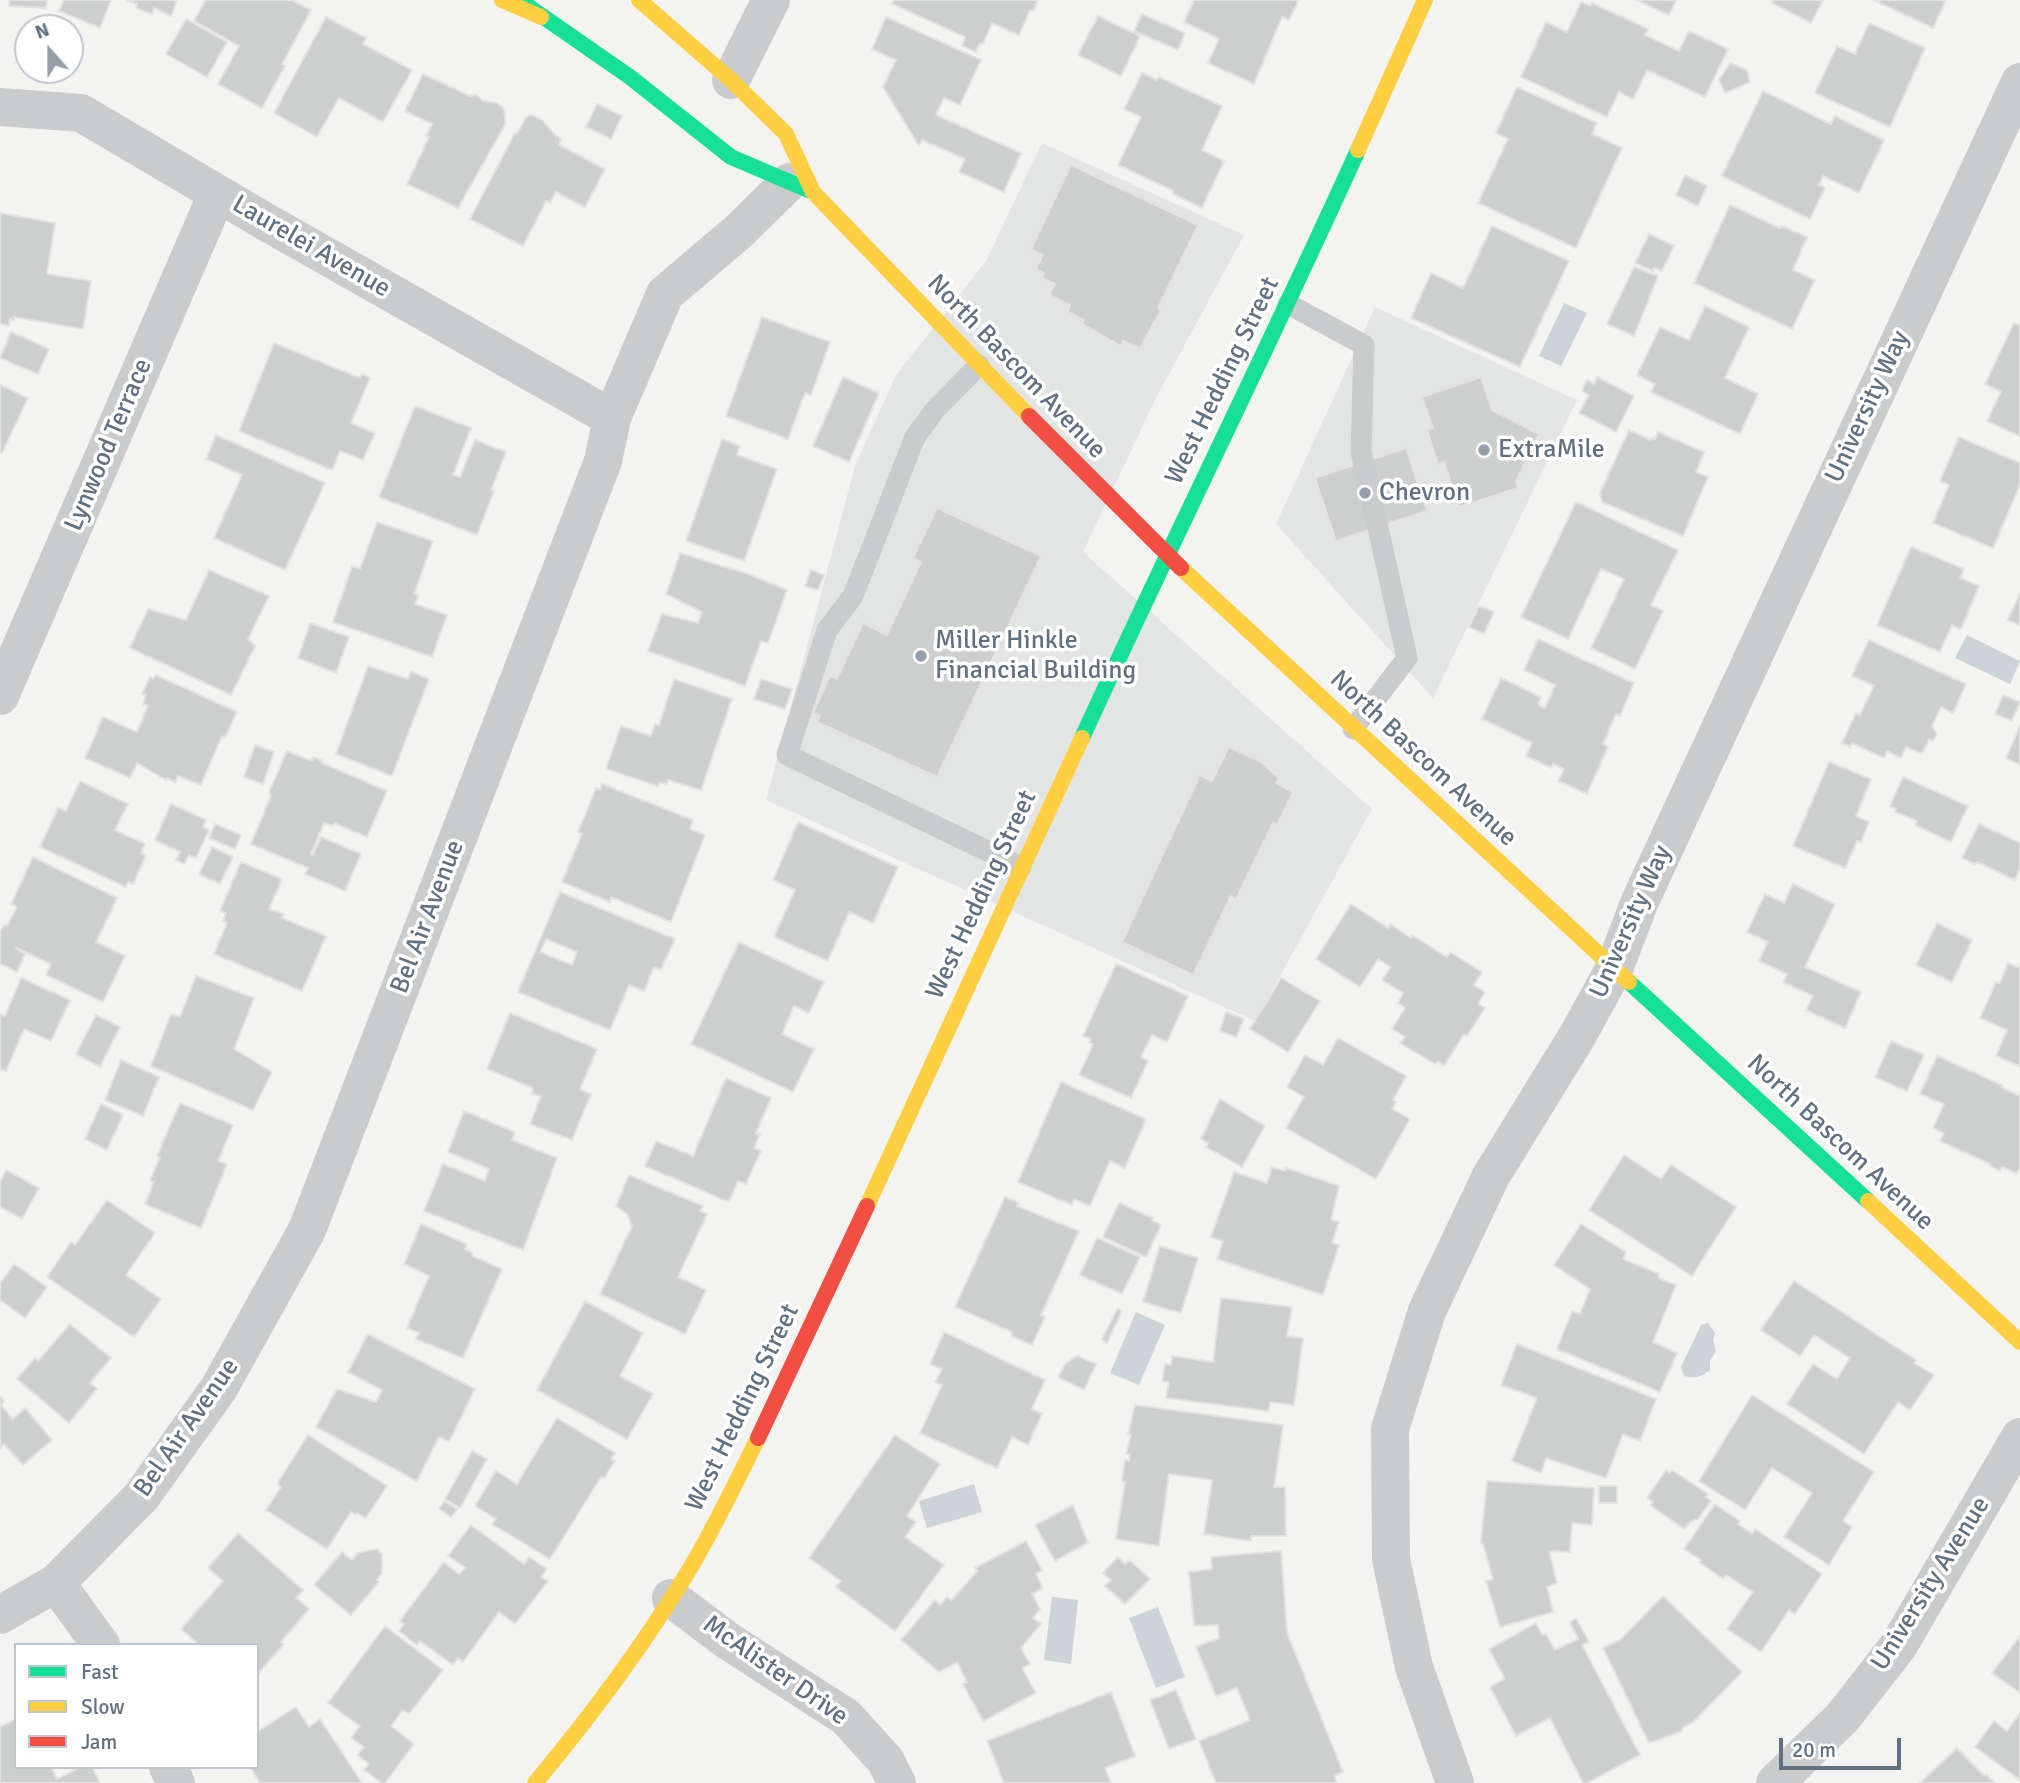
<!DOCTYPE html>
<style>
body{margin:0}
#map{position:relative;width:2020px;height:1783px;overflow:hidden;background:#f3f3f1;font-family:Signika,sans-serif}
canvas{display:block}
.legend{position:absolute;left:14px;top:1643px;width:245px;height:126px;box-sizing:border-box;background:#fff;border:2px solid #c0c6cd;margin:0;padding:9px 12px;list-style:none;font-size:21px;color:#627182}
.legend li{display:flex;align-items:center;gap:14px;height:35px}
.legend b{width:35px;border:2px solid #c0c6cd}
.north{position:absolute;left:14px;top:14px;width:70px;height:70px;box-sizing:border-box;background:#fff;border:2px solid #c0c6cd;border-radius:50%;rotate:339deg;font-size:19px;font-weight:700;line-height:28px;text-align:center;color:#627182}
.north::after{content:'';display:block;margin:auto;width:24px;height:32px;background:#959ea9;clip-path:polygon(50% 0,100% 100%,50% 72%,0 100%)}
.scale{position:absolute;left:1779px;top:1738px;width:122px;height:32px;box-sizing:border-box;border:4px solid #627182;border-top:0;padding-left:9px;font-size:21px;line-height:24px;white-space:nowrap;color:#627182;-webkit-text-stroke:5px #fff;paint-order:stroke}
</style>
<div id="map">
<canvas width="2020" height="1783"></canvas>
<ul class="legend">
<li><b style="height:9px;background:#16e098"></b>Fast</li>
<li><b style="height:9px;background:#ffcf43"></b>Slow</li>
<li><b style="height:9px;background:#f24e42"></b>Jam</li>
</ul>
<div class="north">N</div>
<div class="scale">20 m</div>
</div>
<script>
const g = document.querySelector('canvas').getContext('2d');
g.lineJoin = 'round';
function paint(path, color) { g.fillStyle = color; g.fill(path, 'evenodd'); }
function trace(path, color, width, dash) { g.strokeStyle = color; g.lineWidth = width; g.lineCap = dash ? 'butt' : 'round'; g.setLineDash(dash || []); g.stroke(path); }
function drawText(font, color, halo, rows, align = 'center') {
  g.font = font + ' Signika,sans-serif'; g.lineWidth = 7; g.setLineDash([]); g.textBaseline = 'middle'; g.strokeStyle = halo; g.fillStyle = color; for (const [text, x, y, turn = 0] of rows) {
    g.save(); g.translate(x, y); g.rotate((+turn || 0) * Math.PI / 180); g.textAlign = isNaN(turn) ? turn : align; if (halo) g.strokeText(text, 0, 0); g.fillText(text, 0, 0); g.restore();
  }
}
const built = new Path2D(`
 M1042,143L1244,235L1156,398L1083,552L1372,809L1255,1021L766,800L855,466L896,375L986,261Z
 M1375,307L1577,400L1433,698L1276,524Z`);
const water = new Path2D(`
 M1564,303L1587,313L1561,366L1539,356Z
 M1967,635L2020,661L2010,684L1955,658Z
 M1136,1312L1165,1325L1139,1385L1110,1373Z
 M1708,1323L1715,1333L1713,1340L1716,1351L1710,1361V1370C1701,1377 1695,1379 1684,1376L1681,1367L1701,1325Z
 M974,1484L982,1512L927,1528L919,1501Z
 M1052,1597L1078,1600L1071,1664L1044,1660Z
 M1158,1607L1185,1677L1156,1688L1129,1618Z`);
const building = new Path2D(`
 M10,0H47L46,8L9,6Z
 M64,0H111L100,28L59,11Z
 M127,0H177L171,16L154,8L152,14L136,8L137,4Z
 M206,0H292L311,10L282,64L285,66L262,108L218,84L239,46L194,21Z
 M894,0H1038L1033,11L1030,10L1019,35L992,23L983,44L980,43L976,52L962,46L965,37L892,4Z
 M1194,0H1299L1289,20L1282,17L1254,84L1208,63L1219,39L1184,22Z
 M1636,0H1676L1669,15Z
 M1774,0H1823L1811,23L1772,3Z
 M1874,0H1946L1933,28Z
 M1581,2L1590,6L1592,3L1648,29L1645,35L1679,51L1689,31L1728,49L1705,97L1647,70L1633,99L1619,92L1607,117L1521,77L1546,22L1567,32Z
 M1142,14L1185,33L1178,50L1134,31Z
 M1098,16L1140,36L1121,76L1078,55Z
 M326,17L366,38L363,44L412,70L383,122L339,98L317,137L274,113Z
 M886,17L981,60L960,105L944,98L936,115L1021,153L1004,192L959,172L965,159L922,140L919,146L883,87L896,60L872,49Z
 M186,19L227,42L207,77L166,54Z
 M1869,23L1925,48L1890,127L1815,93L1837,46L1855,54Z
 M1730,63L1747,70L1750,82L1725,93L1719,80Z
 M1142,73L1157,80L1159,77L1222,106L1202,150L1224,161L1202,208L1173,194L1174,191L1118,165L1141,117L1124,109Z
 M423,74L470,96L476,95L483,101L497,103L503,108L505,115V124L502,130L458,208L407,184L429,137L426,136L432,124L405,111Z
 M1517,87L1597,123L1592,134L1622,148L1576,248L1478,203L1508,139L1496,133Z
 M1763,91L1831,124L1835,116L1884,140L1859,193L1823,176L1819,185L1825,188L1810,219L1722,176Z
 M597,104L622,116L611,139L586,127Z
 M531,115L542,120L556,136L561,139L559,145L605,169L585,207L556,192L550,203L546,201L523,246L470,219L515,133L517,134L526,117Z
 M1071,165L1198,225L1158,308L1161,310L1140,348L1123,341L1121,346L1082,324L1084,320L1068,312L1070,305L1049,295L1055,284L1042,278L1044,273L1036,269L1043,255L1031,249Z
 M1685,175L1707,186L1698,206L1676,195Z
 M1730,205L1780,228L1781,226L1807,237L1793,270L1815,280L1792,329L1694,283Z
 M0,213L55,223L47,274L91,281L83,329L14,317V320L10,319L9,326L0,324Z
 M1492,226L1569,261L1520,367L1411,318L1431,273L1463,288Z
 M1649,234L1674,246L1662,271L1654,268L1653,271L1635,263Z
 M1634,267L1658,276L1634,336L1607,324Z
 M1705,306L1749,327L1725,378L1758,394L1740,434L1651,392L1655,384L1637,375L1660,327L1689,340Z
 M762,317L830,342L811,395L805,393L788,439L726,416Z
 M2014,323L2020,326V436L1987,421L2001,392L1985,384Z
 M11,332L49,349L38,374L0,358Z
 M274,343L360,378L362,374L370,378L351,423L375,433L363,460L340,451L332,470L239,431Z
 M843,377L879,393L849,462L813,446Z
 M1481,377L1492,410L1539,434L1516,481L1518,488L1459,507L1444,462L1438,464L1427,430L1433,428L1422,397Z
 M1597,377L1634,396L1616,432L1579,413L1589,395L1582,391L1587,380L1594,384Z
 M0,385L28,398L2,453L0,452Z
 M415,406L471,428L453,475L460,477L475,440L506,452L491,490L494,491L477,535L379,497Z
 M1629,430L1651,440L1652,438L1655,439L1658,432L1704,452L1696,472L1708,477L1683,536L1602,502L1600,493Z
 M216,435L325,483L285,570L214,538L242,475L206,459Z
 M1959,437L2020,463V485L1993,548L1933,523L1949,485L1940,481Z
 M722,439L740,446L737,455L777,469L744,561L686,541Z
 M1406,448L1427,511L1336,541L1315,478Z
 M1576,502L1678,550L1651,605L1663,611L1635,669L1591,648L1624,579L1601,569L1568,639L1521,617Z
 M937,508L1041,556L937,777L817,722L820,716L813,713L830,676L837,679L863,623L887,635L921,562L913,558Z
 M377,522L433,541L414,594L419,595L415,604L447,615L432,657L333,622L352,566L360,569Z
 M1911,547L1964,569L1960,578L1979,586L1961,629L1952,625L1940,652L1877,625Z
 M680,553L748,574L787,590L768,643L761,641L745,686L648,651L662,614L698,623L702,612L666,594Z
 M209,570L269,596L248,639L255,646L231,695L130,648L148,609L186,620Z
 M811,570L824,575L818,590L805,586Z
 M2020,593V625L2008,620Z
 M1479,606L1494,612L1484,634L1469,627Z
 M310,623L349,637L336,673L298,658Z
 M1538,639L1634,683L1620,716L1616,714L1603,744L1608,747L1587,794L1558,781L1564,769L1553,764L1552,768L1526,756L1532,743L1482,719L1501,678L1541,697L1538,705L1545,708L1555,685L1524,670Z
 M1869,640L1966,684L1953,713L1941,707L1932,726L1937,734L1933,741L1929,739L1922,754L1906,747L1901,758L1887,751L1884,758L1852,743L1850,747L1842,743L1856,713L1860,715L1874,686L1852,676Z
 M368,666L408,679L411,672L429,679L392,776L336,754Z
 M156,675L237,712L225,738L222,736L201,785L178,776L175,782L167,778L166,780L137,763L130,778L85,758L103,717L137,732L148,706L143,704L146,695L142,694L150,677L153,679Z
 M674,679L732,699L701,790L668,780L667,784L660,782L658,786L606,769L621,726L651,736L655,724L659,725Z
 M761,679L792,689L785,709L754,699Z
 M2003,695L2020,702L2012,721L1995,714Z
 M2020,726V765L2006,758Z
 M255,745L274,752L263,784L244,777Z
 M1229,747L1261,762L1279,778L1276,783L1293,792L1277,825L1273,823L1236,899L1231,896L1193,975L1122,942L1200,775L1212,781Z
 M287,751L312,761L313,757L323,761L322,763L387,791L367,837L334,823L333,826L324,823L311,854L313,855L321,837L361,854L345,891L305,874L308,868L251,844L271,796L269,792Z
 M1829,762L1871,779L1856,816L1869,822L1861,842L1857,841L1845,868L1793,846Z
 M1903,777L1968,806L1951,842L1915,825L1917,821L1895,812L1896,809L1890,806Z
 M80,781L128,804L115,830L145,844L141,853L146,855L133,884L128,882L126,887L40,847L58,808L66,811Z
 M602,784L693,820L690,829L705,835L671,922L611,897L610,902L562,882L582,834L578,832L596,788L600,790Z
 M171,804L206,820L203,827L209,830L196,858L189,855L184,864L176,860L180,852L155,840Z
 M798,822L898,867L873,923L849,912L828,961L774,937L795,890L773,880Z
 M215,824L241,835L235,849L209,838Z
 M1979,824L2020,843V868L2015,880L1977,862L1975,864L1962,858Z
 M212,847L233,857L220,884L199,874Z
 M33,857L117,898L96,942L125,956L103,1002L46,975L51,964L16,948L25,954L17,972L0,964V932L4,925L7,926L17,907L11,904Z
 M241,862L282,879L269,909L284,914L282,918L326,936L302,991L214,954L227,923L223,921L226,913L220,911Z
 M1793,884L1835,904L1805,967L1861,992L1845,1028L1806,1010L1813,996L1783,982L1787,974L1759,961L1768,942L1747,932L1765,894L1784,903Z
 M560,892L675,939L661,970L654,967L644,991L629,985L610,1030L518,992ZM546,939L577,952L572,965L540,952Z
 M1351,904L1388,928L1390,924L1411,938L1412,935L1447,957L1450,952L1482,972L1474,985L1485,992L1478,1004L1485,1008L1467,1036L1464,1034L1444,1066L1438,1061L1435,1064L1400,1043L1405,1037L1392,1029L1405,1008L1398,1003L1403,993L1382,980L1391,967L1378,959L1360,987L1316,959Z
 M1937,923L1972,940L1952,982L1916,965Z
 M739,942L824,982L809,1013L794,1006L782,1034L814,1049L793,1092L691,1044Z
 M2008,963L2020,968V1066L1996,1056L2007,1030L1980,1018L1996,982L2000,983Z
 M1116,964L1188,996L1167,1042L1152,1035L1141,1057L1148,1061L1131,1098L1079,1075L1093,1044L1089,1042L1091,1039L1083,1036Z
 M196,976L254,998L234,1049L272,1072L253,1110L151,1066L171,1014L180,1017Z
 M21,978L70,1000L51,1041L24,1029L6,1071L0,1069V1014L5,1016Z
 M1281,978L1320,1001L1288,1052L1250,1029Z
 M1226,1012L1244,1019L1236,1037L1220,1031Z
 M510,1013L597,1049L580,1089L591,1094L572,1140L530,1124L541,1096L532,1093L533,1088L487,1069Z
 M96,1015L120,1027L100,1067L76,1054Z
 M1338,1038L1406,1076L1393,1100L1396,1102L1392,1109L1410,1119L1376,1179L1286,1128L1304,1097L1287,1087L1305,1055L1323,1065Z
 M1891,1041L1924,1055L1907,1091L1875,1077Z
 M1937,1056L2002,1085L2001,1087L2020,1096V1167L2017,1173L2002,1167L2000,1171L1989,1165L1990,1164L1940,1141L1944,1133L1933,1128L1944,1104L1920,1094Z
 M121,1060L159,1077L143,1116L105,1100Z
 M726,1078L771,1098L756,1133L760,1134L754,1148L761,1151L746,1184L738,1181L729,1202L645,1166L656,1141L693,1156Z
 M1061,1082L1146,1119L1125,1168L1110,1161L1090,1206L1074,1199L1072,1205L1018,1182Z
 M1220,1099L1265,1126L1242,1167L1206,1147L1208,1143L1201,1139Z
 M180,1103L233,1125L218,1161L227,1164L201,1228L145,1204L154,1182L150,1181L160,1157L157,1156Z
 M101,1104L123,1115L107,1150L85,1139Z
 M464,1111L515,1132L512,1140L557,1158L523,1250L424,1211L443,1164L485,1181L489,1169L448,1152Z
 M1624,1155L1661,1179L1671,1165L1736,1207L1692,1276L1589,1210Z
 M1272,1167L1285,1171L1286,1168L1339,1186L1331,1220L1339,1222L1332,1243L1339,1245L1323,1295L1217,1259L1223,1241L1211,1237L1234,1172L1267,1183Z
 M6,1170L39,1188L22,1219L0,1207V1182Z
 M629,1175L703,1206L700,1211L707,1214L678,1277L706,1290L685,1334L600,1294L632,1226L627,1214L616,1206Z
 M1005,1197L1019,1203L1017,1206L1079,1231L1041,1315L1045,1317L1032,1345L1011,1336L1012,1332L955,1307Z
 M107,1200L155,1233L126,1275L161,1299L134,1337L47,1277L71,1242L75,1245Z
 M1119,1203L1153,1218L1152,1220L1161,1225L1146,1257L1103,1237Z
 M421,1224L467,1244L465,1249L473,1253L472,1256L502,1269L463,1358L416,1339L419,1333L407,1328L429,1276L404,1264Z
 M1581,1224L1626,1252L1623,1259L1659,1274L1658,1278L1676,1285L1653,1342L1677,1353L1660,1392L1557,1349L1572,1311L1580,1314L1590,1289L1554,1265Z
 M1097,1238L1140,1257L1122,1294L1080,1275Z
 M1160,1246L1198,1258L1181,1313L1143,1302Z
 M14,1264L47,1287L25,1318L0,1300V1284Z
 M1794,1281L1916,1360L1914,1363L1934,1375L1910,1410L1898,1402L1864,1454L1787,1404L1813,1364L1837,1379L1850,1358L1814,1335L1800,1356L1761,1330Z
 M1221,1298L1292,1307L1287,1336L1303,1338L1294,1405L1270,1402L1269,1411L1166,1398L1169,1382L1162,1381L1165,1364L1171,1365L1172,1356L1213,1362Z
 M585,1301L643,1333L620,1376L653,1394L627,1439L537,1390Z
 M1118,1308L1122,1311L1107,1343L1102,1339Z
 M70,1324L111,1358L90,1383L97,1389L69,1423L17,1379L35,1358L38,1361Z
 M944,1332L1045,1380L1032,1409L1042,1414L1028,1445L1012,1437L997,1468L920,1433L942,1385L935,1382L942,1369L930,1364Z
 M368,1334L475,1389L449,1442L439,1437L417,1481L316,1427L337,1389L376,1402L382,1390L348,1372Z
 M1517,1344L1656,1399L1640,1441L1623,1434L1606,1478L1546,1458L1541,1473L1512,1461L1537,1398L1501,1385Z
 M1077,1356L1096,1364L1084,1390L1058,1377L1065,1364Z
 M1752,1395L1874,1472L1843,1521L1852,1527L1829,1565L1784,1537L1812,1493L1772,1468L1745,1510L1699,1481Z
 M0,1396L4,1401L1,1405L13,1419L25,1408L52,1440L23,1465L4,1444L0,1448Z
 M1135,1405L1283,1425L1274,1487H1285L1286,1536H1251V1541L1204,1534L1212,1480L1169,1474L1159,1546L1116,1539L1125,1482L1122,1481L1125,1460L1129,1461L1130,1454H1126L1131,1435L1128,1434Z
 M557,1418L615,1453L611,1459L615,1461L604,1478L601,1477L550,1559L492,1524L496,1519L475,1506L496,1471L517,1484Z
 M308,1435L387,1486L366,1518L357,1513L356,1515L351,1512L327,1549L266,1510L281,1487L277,1484Z
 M895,1435L940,1464L907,1516L916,1522L905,1537L944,1565L895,1631L836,1587L841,1581L809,1558Z
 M472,1451L487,1459L460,1508L445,1499Z
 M1666,1470L1670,1473L1672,1470L1708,1494L1706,1497L1711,1501L1698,1519L1690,1522L1684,1529L1650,1505L1653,1502L1647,1498Z
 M1487,1481L1594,1488L1592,1525L1572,1523L1570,1552L1549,1551L1557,1583L1547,1587L1553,1612L1500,1627L1486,1581L1493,1579L1483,1544L1481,1543Z
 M1599,1486H1617V1503H1599Z
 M444,1501L457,1509L451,1517L439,1509Z
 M1715,1504L1740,1521L1738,1524L1752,1534L1755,1529L1822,1574L1795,1614L1789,1610L1761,1652L1727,1629L1753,1592L1726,1575L1723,1579L1699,1562L1701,1560L1684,1549Z
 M1073,1505L1088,1543L1055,1561L1035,1525Z
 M471,1525L524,1564L529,1557L547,1569L541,1577L548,1581L515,1624L499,1612L463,1662L458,1658L453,1665L420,1641L417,1645L399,1631L404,1624L400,1621L444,1562L459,1574L466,1568L448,1556Z
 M238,1533L303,1590L296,1598L309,1609L281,1642L284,1644L257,1675V1645H199L181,1629L223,1581L208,1568Z
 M1026,1541L1042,1570L1036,1574L1043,1588L1032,1594L1040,1609L1033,1618L1041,1624L1021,1648L1030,1664L1022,1668L1036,1693L983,1721L963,1684L967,1682L957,1662L939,1672L901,1640L935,1600L940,1605L947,1597L952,1600L978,1570L975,1568Z
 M377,1549L382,1554V1573L377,1580L379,1582L351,1615L314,1585L342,1552L352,1560L358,1553Z
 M1281,1551L1287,1633L1343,1772L1334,1775L1337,1783H1216L1199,1741L1250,1720L1237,1688L1216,1696L1196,1647L1219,1638L1218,1625L1194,1626L1189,1572L1212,1569L1211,1557Z
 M1118,1557L1125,1564L1130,1560L1150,1579L1125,1604L1105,1586L1111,1580L1103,1573Z
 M1663,1596L1742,1672L1693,1722L1682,1728V1731L1649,1743L1603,1648L1620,1640Z
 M1576,1618L1589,1642L1582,1645L1640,1755L1587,1783H1583L1550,1718L1516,1736L1490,1687L1505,1679L1489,1649L1536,1623L1542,1635L1546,1634L1555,1650L1578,1639L1570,1622Z
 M385,1626L443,1670L409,1714L403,1710L391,1726L414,1744L385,1783H382L364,1770L369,1764L357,1755L364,1747L351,1738L360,1726L328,1703Z
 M2020,1636V1693L1992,1673Z
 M1176,1690L1196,1739L1169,1749L1150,1700Z
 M1111,1692L1135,1756L1105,1768L1111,1783H1004L987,1741Z
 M296,1707L309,1727L320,1719L362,1783H260L250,1767H257V1732Z
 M2020,1713V1780L1975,1747L1994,1721L2007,1731Z
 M16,1719V1767H51L57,1779L81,1767H92L100,1783H0V1727Z
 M1957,1748L1984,1776L1986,1774L1995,1783H1920Z`);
const lane = new Path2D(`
 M1288,304L1364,345L1361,452L1407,658L1353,729
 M979,365L934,411L915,437L853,596L827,630L787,755L1021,867`);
const street = new Path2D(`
 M731,80L771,0
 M0,107L81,113L266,222L612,418
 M0,696L217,194
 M56,1583L101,1645
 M671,1598L728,1641L846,1717L885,1760L897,1783
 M0,1615L56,1583L141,1497L219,1388L307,1230L603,461L612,418L665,294L738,232L789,182
 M168,1767L176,1783
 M1455,1783L1414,1667L1391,1559L1390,1429L1427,1311L1491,1176L1579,1033L1614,969L1640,901L2020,82
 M1775,1783L1842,1718L1899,1645L2020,1437`);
const fast = new Path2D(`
 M519,0L630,77L731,157L813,192
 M1082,738C1172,541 1269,347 1358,150
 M1629,982L1868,1201`);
const slow = new Path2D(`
 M502,0L541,17
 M639,0L731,80L786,134L813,192L1029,416
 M1358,150L1425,0
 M1181,568L1629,982
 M1868,1201L2020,1342
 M867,1206L1082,738
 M535,1783C590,1717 641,1649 686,1575C713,1531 735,1484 758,1438`);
const jam = new Path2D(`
 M1029,416L1181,568
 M758,1438L867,1206`);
const markers = [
 [1484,450,7,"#959ea9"],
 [1365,493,7,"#959ea9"],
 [921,656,7,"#959ea9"]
];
const streetNames = [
 ["Laurelei Avenue",311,247,30],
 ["North Bascom Avenue",1016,367,46],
 ["West Hedding Street",1223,381,-64],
 ["University Way",1868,407,-65],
 ["Lynwood Terrace",109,445,-67],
 ["North Bascom Avenue",1423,759,43],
 ["West Hedding Street",982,895,-65],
 ["Bel Air Avenue",428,917,-69],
 ["University Way",1631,922,-66],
 ["North Bascom Avenue",1840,1143,43],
 ["West Hedding Street",743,1408,-64],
 ["Bel Air Avenue",187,1428,-55],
 ["University Avenue",1931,1584,-58],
 ["McAlister Drive",775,1671,35]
];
const poiNames = [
 ["ExtraMile",1498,450],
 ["Chevron",1379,493],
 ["Miller Hinkle",935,641],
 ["Financial Building",935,671]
];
paint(built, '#e3e5e4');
paint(water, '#ccd4d7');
paint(building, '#cdcece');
trace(building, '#e2e2e1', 2);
trace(lane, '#cacbcc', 21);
trace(street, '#cacbcc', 38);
trace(fast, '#16e098', 16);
trace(slow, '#ffcf43', 16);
trace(jam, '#f24e42', 16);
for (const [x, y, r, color] of markers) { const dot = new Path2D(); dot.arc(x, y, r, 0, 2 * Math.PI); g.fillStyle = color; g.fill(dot); trace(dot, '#fff', 2.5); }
drawText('26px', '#627182', '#fff', streetNames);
drawText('26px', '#627182', '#fff', poiNames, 'left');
</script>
